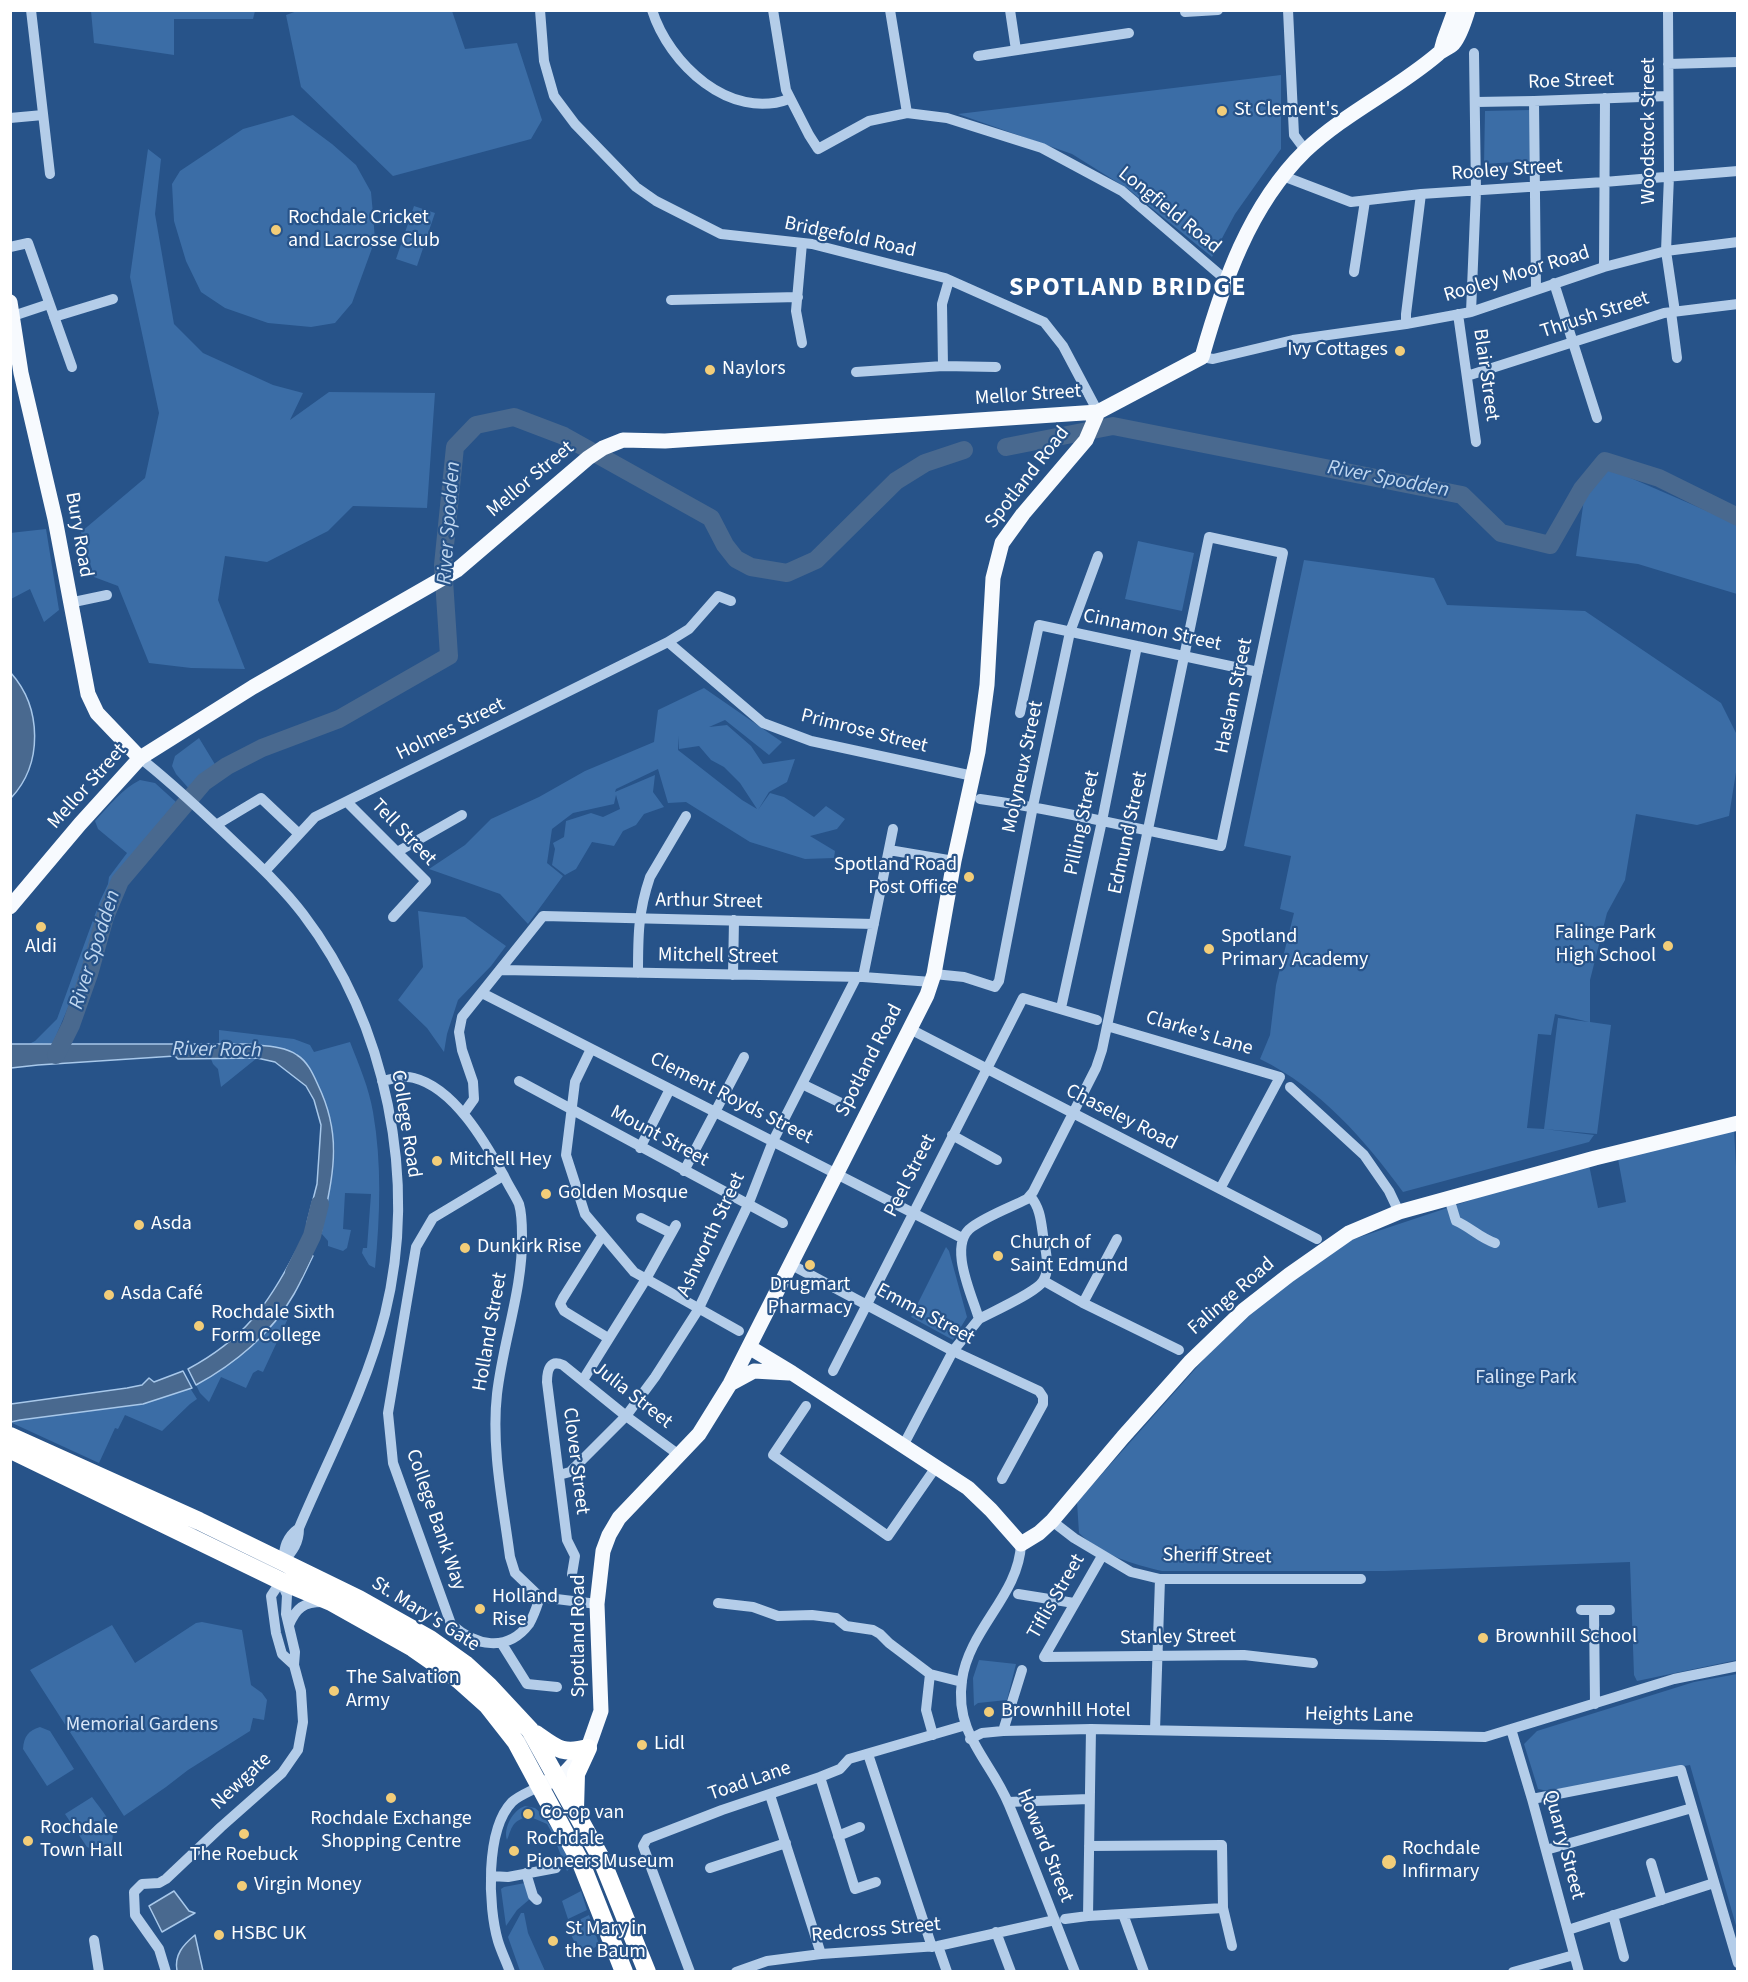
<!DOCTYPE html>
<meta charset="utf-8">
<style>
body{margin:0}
#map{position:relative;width:1748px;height:1982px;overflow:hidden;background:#275389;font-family:"Source Sans 3",sans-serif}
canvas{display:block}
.frame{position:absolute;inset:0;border:12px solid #fff;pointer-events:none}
</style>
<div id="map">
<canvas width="1748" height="1982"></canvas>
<div class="frame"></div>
</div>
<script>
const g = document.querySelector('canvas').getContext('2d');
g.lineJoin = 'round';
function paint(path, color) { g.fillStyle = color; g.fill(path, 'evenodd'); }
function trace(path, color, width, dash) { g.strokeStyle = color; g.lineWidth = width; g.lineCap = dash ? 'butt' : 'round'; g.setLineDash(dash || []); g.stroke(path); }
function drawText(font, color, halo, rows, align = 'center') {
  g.font = font + ' "Source Sans 3",sans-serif'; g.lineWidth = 4.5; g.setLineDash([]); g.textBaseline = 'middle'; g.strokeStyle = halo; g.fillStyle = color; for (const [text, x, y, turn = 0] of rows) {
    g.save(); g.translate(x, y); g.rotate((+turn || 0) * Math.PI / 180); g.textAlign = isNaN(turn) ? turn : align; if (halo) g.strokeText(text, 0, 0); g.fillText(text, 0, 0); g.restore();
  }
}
const green = new Path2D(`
 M300,10L452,11L465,49L517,43L542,120L531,139L393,176L301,87L286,15Z
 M91,11V10L255,11L253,19H174V55L94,43Z
 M1281,75V149L1235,214L1212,257L1128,189L1072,154L958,114Z
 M1530,110V161L1484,164L1485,111Z
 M293,115L332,144L356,165L371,192L373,214L375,240L352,303L335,323L311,327L268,323L225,308L201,292L186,261L174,221L172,184L180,171L243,129Z
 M148,149L161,159L155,214L174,324L203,353L273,385L303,393L290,420L329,392L435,393L427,508L353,506L328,531L267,562L225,556L218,600L245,669L191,668L149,663L118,586L94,577L81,532L145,478L159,413L130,277Z
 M414,206L435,213L417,266L396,259Z
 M1603,466L1737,524V594L1638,564L1576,556L1584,499Z
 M46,529L59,610L44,622L30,589L11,599L10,533Z
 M1138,541L1194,553L1182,611L1125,599Z
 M1304,560L1434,578L1447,605L1585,611L1721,703L1737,735V766L1729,816L1697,825L1636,814L1625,880L1607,913L1590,980V1022L1611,1025L1597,1134L1544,1129L1594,1135L1589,1142L1403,1192C1364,1139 1321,1089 1260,1059L1270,1035L1276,985L1294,913L1280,909L1291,856L1244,846ZM1555,1014L1589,1022L1558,1018L1544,1129L1527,1128L1538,1034L1551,1035Z
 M704,688L782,742L769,755L725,720L709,727L727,725L751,746L763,764L795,759L787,782L769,792L758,810L770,793L784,797L814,817L826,806L845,819L837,829L810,836L835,851L834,858L805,859L750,842L686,802L668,803L658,769L616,789L615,792L655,775L653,792L664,807L644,814L636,825L623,831L614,846L592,842L576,869L565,875L552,865L555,849L553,843L564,837L566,821L591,813L603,817L620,809L616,795L614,804L573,813L552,829L547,863L563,876L528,924L500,894L429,869L465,845L491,819L539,797L585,771L654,742L658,710ZM679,736V749L699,746L711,760L724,767L740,783L757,809L742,800L678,750Z
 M199,738L216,766L191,791L176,774L172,766L175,756Z
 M140,780L155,783L176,802L116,875L102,903L72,998L53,1043L29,1044L35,1041L57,1019L100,901L108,884L109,877L127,853L98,829L95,821C109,806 122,789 140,780Z
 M418,911L465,917L506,946L491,966L458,1000L447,1034L444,1052L427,1028L398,1000L423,967Z
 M219,1030L294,1039L310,1045L314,1052L350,1042C359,1065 369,1088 373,1112C382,1164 380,1216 375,1268L369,1265L362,1253L363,1248H367L371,1194L345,1193L343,1229L351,1230L347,1248L343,1251L328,1246V1241L321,1233L333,1173L335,1149L331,1119L280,1048L248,1044H219Z
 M257,1058L221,1087L218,1069L213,1064L211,1059Z
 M1734,1129L1738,1204L1737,1660L1637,1681L1634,1675L1630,1562L1385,1571H1162C1132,1564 1102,1555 1079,1533L1077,1502L1205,1358L1246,1317L1277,1292L1351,1240L1534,1179L1589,1165L1598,1208L1626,1202L1618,1159Z
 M946,1247L949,1251L967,1317L953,1340L911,1317Z
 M283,1309L290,1314L263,1372L258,1370L253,1373L246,1388L221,1377L209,1402L200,1393L196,1385C227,1368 262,1338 283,1309Z
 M190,1388L197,1399L190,1404L162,1431L125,1415L118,1429L115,1428L99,1463L12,1423L20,1420L143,1404Z
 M202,1622L242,1630L251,1685L262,1693L267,1700L264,1720L253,1718L250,1731L188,1770L166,1787L124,1816L30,1670L112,1625L135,1663L196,1623Z
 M979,1660L1016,1664L1007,1700L978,1703L974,1706L973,1678Z
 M1737,1674V1929L1690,1765L1548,1791L1538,1789L1524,1744L1537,1731L1694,1682Z
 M40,1727L50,1731L74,1769L47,1786L23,1749C24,1736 28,1731 40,1727Z
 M92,1797C103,1813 122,1830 108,1849L97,1851L87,1847L65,1814Z
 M525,1806L535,1808L541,1813L572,1856L573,1865L567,1871L553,1835L547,1824L533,1818L529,1809L524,1811V1818C511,1822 511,1831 507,1840C503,1828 513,1810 525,1806Z
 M525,1883L531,1898L517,1910L506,1926L501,1889L504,1887Z
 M581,1891L587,1910L568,1919L562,1901Z
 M521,1913H524L528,1933L545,1971H520L508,1937Z
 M589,1915L599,1944L582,1958L567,1926Z`);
const water = new Path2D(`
 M11,673C42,708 43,764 11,798Z
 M10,1044H248C264,1046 284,1046 297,1055C308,1062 313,1074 318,1085C344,1139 332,1177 321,1233L307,1223L317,1184L321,1125L314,1100L306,1086L275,1062L257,1058L178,1059L175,1056L38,1065L11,1068Z
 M296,1251L313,1256C307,1268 301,1282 294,1294C272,1333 235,1364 196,1385L188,1369C244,1339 268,1305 296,1251Z
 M183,1371L192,1388L143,1404L20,1420L11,1422V1404L127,1388L142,1385L149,1378L154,1382Z
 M174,1891L189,1911L195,1913L162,1932L149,1906Z
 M195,1935L203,1971H177C174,1955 183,1945 195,1935Z`);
const river = new Path2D(`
 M1006,447L1113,426L1462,495L1501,533L1550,545L1582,489L1605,461L1659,478L1738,517
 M56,1055L71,1025L89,974L105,917L120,881L204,782L227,766L262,748L339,719L449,656L443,565L455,447L476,425L514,417L564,436L711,518L725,545L736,559L751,567L787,573L816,560L896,481L925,463L964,450
 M294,1273L312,1236L320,1204`);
const minor = new Path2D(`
 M31,10L50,174
 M540,10L544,61L554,96L575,124L636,187L656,201L721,234L812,244L945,278L1044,322L1063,346L1098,412
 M652,10C669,64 730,121 789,99
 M773,10L786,90L809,135L818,149L869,121L907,113L947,118L1042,148L1122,191L1226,280
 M890,10L907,113
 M1010,10L1016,50
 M1288,10L1294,135L1306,151
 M1668,10L1669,176L1666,251L1675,312
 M1185,12L1218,10
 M978,56L1129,33
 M1668,64L1738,62
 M1534,101L1536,289
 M1476,102L1534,101L1668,96
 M10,118L43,115
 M1283,176L1351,202L1421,194L1604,182L1738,171
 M10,247L28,243L72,367
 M1604,267L1605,98
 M1354,272L1365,201
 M1554,283L1597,418
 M671,300L798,297
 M1471,312L1476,191L1474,53
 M1671,312L1677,358
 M1458,314L1476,442
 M10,317L49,304
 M54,317L113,299
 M1406,324V314L1421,194
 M802,343L796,311L802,243
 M1202,357L1213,359L1293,340L1406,324L1471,312L1604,267L1666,251L1738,242
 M943,366L942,304L949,280
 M856,372L943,366L996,367
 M1467,376L1664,313L1738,304
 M69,603L107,595
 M668,642L763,723L811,741L973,776
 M1020,713L1039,625L1258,672
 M140,758C171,782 199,809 228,836C254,861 281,885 303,914C387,1024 418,1180 385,1314C366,1389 329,1457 299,1528C299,1543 293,1551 283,1562
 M980,799C1061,810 1141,830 1221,846L1283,553L1209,537L1102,1050L1096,1068L1033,1192L1027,1199C1009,1208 989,1215 972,1227C947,1244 972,1295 979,1319C992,1312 1037,1292 1043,1281C1051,1269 1045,1248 1043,1235C1041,1221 1040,1207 1030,1196
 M347,802L426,881L393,917
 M216,825L261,798L299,834
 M889,850L954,861
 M397,852L462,815
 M265,871L315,817L668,642L689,629L718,596L731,601
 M502,970L863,977L932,982
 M638,973C638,937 638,912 650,877L686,816
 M934,974L964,977L995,987L999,981L1033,806L1070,632L1098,556
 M733,975L734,920
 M863,977L893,829
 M482,993L962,1238
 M1061,1008L1102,821L1137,646
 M1107,1026L1280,1077L1220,1189
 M910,1029L1317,1239
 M591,1049L575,1082L566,1155L585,1214L634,1272L739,1331
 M382,1081C393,1079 403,1075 414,1078C454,1088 485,1142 504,1176C508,1185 515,1195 519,1204C522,1214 522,1226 522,1236C523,1289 503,1341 497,1394C491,1447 503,1504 510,1557L515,1573L540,1597L597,1604
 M519,1081L783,1223
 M802,1084L841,1103
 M1290,1087L1364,1155L1389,1191L1399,1212
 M464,1113L474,1099L473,1082L462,1050L459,1032L462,1017L543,916L874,924
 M952,1135L997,1160
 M640,1148L670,1089
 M684,1171L744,1057
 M503,1176L433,1218L416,1247L388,1413L393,1463L451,1624C475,1646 507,1653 529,1624C534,1616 537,1606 540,1597
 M1449,1198L1456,1221C1470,1227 1480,1238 1495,1243
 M641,1218L671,1233
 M602,1236L563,1298L560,1304L564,1311L608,1338
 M790,1264L953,1351L1039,1391L1043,1397V1404L1002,1479
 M1044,1281L1083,1303L1179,1350
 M1083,1303L1117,1239
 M833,1371L1023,998L1097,1020
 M583,1380L646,1279L676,1225
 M806,1406L773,1455L888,1536L936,1467
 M903,1446L953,1351L979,1319
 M559,1475L570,1472L626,1416L655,1377L698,1310L748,1205L773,1141L856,978
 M1052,1521L1074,1538L1131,1572L1160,1579H1361
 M1021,1544C1019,1595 969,1629 962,1680C954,1735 991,1760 1009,1805C1032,1860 1053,1916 1075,1972
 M1102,1556L1044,1657L1244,1655L1313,1663
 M283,1562C284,1548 286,1537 299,1528
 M572,1574L575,1556L567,1540L547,1382C547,1370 550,1359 563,1365L626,1416L679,1455
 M281,1581L271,1596L276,1633L282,1654L294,1665
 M1018,1594L1074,1603
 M718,1603L753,1607L778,1616L812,1615L836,1618L846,1626L873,1630L880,1634L889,1643L930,1674L962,1682
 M1581,1610H1610
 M1594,1610L1595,1704
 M289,1625C296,1608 304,1602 322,1602
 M502,1644L527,1684L557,1687
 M930,1674L926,1710L933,1735
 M1511,1729L1532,1799L1579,1972
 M1155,1730L1160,1579
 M1003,1731L1022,1670
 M970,1739L982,1733L1003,1731L1091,1729L1485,1737L1674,1679L1738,1666
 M868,1754L932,1947
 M820,1777L855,1889L876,1882
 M770,1795L821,1954
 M1532,1799L1681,1770L1738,1963
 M1008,1802L1089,1799
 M838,1836L860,1827
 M1089,1846L1222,1845L1223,1908L1232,1946
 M1546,1850L1692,1808
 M1651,1863L1662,1900
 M710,1868L786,1843
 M526,1873L533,1896L537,1900
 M491,1876L508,1877L556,1868
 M1123,1914L1144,1972
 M1613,1915L1624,1957
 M1088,1916L1091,1729
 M1065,1919L1088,1916L1223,1908
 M1568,1930L1714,1883
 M996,1932L1011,1972
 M94,1940L99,1972
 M938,1946L947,1972
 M166,1972L159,1949L135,1915L134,1892L142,1884L159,1883L166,1879L221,1827L282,1773L298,1750L303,1722L301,1691L294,1665L295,1652L286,1614L287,1595L281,1581
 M510,1972C506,1961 501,1951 498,1941C488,1907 485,1830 512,1802C518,1796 531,1791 540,1786
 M690,1972L643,1846L647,1839L722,1810L820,1777L840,1769L849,1759L966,1725
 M736,1972L767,1961L821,1954L938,1946L1055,1920
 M1513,1972L1574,1955`);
const major = new Path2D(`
 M1441,51L1444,40L1455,10
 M10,302L21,373L55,519L88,694L97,713L140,758
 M10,907L80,824L140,758L253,687L457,570L588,458L603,448L623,440L665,441L1098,412
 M749,1347L792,1373L968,1488L991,1510L1021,1544L1039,1533L1052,1521L1123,1437L1190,1362L1244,1310L1289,1275L1349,1233L1399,1212L1595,1158L1738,1123
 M730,1384L754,1371L789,1373
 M540,1786L564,1774L588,1748L601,1711L597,1604L603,1551L609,1535L619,1518L699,1434L730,1384L927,995L934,974L954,861L978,752L987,685L993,578L1002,543L1023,514L1086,440L1098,412L1202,357C1223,283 1249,206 1305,151C1345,113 1396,90 1438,54C1442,50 1449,48 1453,44C1460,36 1465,20 1468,10`);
const highway = new Path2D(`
 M10,1436L199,1521L359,1599L430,1639L465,1664L489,1686L530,1730L601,1858L647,1972
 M15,1452L281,1581L331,1602L413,1648L459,1680L487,1705L516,1742L581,1863L624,1972
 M536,1734C557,1749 563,1755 588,1748
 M575,1809L576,1774L588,1748`);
const markers = [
 [1222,111,6,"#f2cd79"],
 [276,230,6,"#f2cd79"],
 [1400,351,6,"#f2cd79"],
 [710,370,6,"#f2cd79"],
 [969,877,6,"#f2cd79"],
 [41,927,6,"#f2cd79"],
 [1668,946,6,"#f2cd79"],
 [1209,949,6,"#f2cd79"],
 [437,1161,6,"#f2cd79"],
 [546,1194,6,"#f2cd79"],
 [139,1225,6,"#f2cd79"],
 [465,1248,6,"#f2cd79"],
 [998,1256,6,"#f2cd79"],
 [810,1265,6,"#f2cd79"],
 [109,1295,6,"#f2cd79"],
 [199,1326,6,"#f2cd79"],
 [480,1609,6,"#f2cd79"],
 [1483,1638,6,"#f2cd79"],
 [334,1691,6,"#f2cd79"],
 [989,1712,6,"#f2cd79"],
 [642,1745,6,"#f2cd79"],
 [391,1798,6,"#f2cd79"],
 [528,1814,6,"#f2cd79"],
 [244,1834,6,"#f2cd79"],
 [28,1841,6,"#f2cd79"],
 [514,1851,6,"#f2cd79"],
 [1389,1862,8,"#f2cd79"],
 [242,1886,6,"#f2cd79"],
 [219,1935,6,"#f2cd79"],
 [553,1941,6,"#f2cd79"]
];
const streetNames = [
 ["Roe Street",1571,82,-2],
 ["Woodstock Street",1650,131,-90],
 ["Rooley Street",1507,171,-4],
 ["Longfield Road",1169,211,39],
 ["Bridgefold Road",850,238,12],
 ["Rooley Moor Road",1517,275,-17],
 ["Thrush Street",1595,316,-18],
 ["Blair Street",1485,375,82],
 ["Mellor Street",1028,396,-4],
 ["Spotland Road",1028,478,-52],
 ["Mellor Street",531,480,-40],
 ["Bury Road",78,535,80],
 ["Cinnamon Street",1152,631,12],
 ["Haslam Street",1235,696,-78],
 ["Holmes Street",451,730,-26],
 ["Primrose Street",864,732,14],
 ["Molyneux Street",1024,767,-78],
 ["Mellor Street",88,787,-48],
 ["Pilling Street",1083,823,-78],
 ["Tell Street",403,833,46],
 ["Edmund Street",1129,833,-78],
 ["Arthur Street",709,902,1],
 ["Mitchell Street",718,957,1],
 ["Clarke's Lane",1199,1034,17],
 ["Spotland Road",870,1061,-63],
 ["Clement Royds Street",731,1099,27],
 ["Chaseley Road",1121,1118,27],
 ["College Road",405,1124,81],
 ["Mount Street",659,1137,28],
 ["Peel Street",911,1176,-63],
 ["Ashworth Street",712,1235,-65],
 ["Falinge Road",1232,1297,-41],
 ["Emma Street",925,1315,28],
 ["Holland Street",491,1332,-80],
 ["Julia Street",632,1396,38],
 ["Clover Street",575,1461,83],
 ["College Bank Way",435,1520,71],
 ["Sheriff Street",1217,1557,1],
 ["Tiflis Street",1057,1597,-60],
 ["St. Mary's Gate",425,1615,32],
 ["Spotland Road",580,1636,-90],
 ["Stanley Street",1178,1638,-1],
 ["Heights Lane",1359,1716,1],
 ["Newgate",242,1782,-43],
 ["Toad Lane",750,1782,-19],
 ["Quarry Street",1563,1845,75],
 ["Howard Street",1044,1846,68],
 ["Redcross Street",876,1931,-5]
];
const poiNames = [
 ["St Clement's",1234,111],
 ["Rochdale Cricket",288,219],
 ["and Lacrosse Club",288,242],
 ["Ivy Cottages",1388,351,"right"],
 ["Naylors",722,370],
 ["Spotland Road",957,866,"right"],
 ["Post Office",957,889,"right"],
 ["Falinge Park",1656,934,"right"],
 ["High School",1656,957,"right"],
 ["Spotland",1221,938],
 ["Primary Academy",1221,961],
 ["Aldi",41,948,"center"],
 ["Mitchell Hey",449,1161],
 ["Golden Mosque",558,1194],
 ["Asda",151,1225],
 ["Church of",1010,1244],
 ["Saint Edmund",1010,1267],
 ["Dunkirk Rise",477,1248],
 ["Drugmart",810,1286,"center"],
 ["Pharmacy",810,1309,"center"],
 ["Asda Café",121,1295],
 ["Rochdale Sixth",211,1314],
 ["Form College",211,1337],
 ["Holland",492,1598],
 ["Rise",492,1621],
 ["Brownhill School",1495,1638],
 ["The Salvation",346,1679],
 ["Army",346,1702],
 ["Brownhill Hotel",1001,1712],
 ["Lidl",654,1745],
 ["Co-op van",540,1814],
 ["Rochdale Exchange",391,1820,"center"],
 ["Shopping Centre",391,1843,"center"],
 ["Rochdale",40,1829],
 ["Town Hall",40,1852],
 ["Rochdale",526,1840],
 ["Pioneers Museum",526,1863],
 ["Rochdale",1402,1850],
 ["Infirmary",1402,1873],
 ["The Roebuck",244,1856,"center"],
 ["Virgin Money",254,1886],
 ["St Mary in",565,1930],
 ["the Baum",565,1953],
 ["HSBC UK",231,1935]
];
const parkNames = [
 ["Falinge Park",1526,1379],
 ["Memorial Gardens",142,1726]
];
const waterNames = [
 ["River Spodden",1388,480,11],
 ["River Spodden",450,523,-86],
 ["River Spodden",96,950,-72],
 ["River Roch",217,1051,1]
];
const districtNames = [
 ["SPOTLAND BRIDGE",1128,289]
];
paint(green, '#3b6da6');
paint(water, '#49698f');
trace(water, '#a8c8ea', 1.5);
trace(river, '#49698f', 18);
trace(minor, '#b4cde9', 10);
trace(major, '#f7fafe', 15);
trace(highway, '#fff', 18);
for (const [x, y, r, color] of markers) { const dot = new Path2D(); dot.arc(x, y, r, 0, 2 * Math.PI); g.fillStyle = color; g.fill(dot); trace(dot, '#275389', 2); }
drawText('20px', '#fff', '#275389', streetNames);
drawText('20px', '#fff', '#275389', poiNames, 'left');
drawText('20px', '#d8e6f7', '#275389', parkNames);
drawText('italic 21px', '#c0d7f0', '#275389', waterNames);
g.letterSpacing = '1.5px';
drawText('bold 26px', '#fff', '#275389', districtNames);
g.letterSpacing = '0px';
</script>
